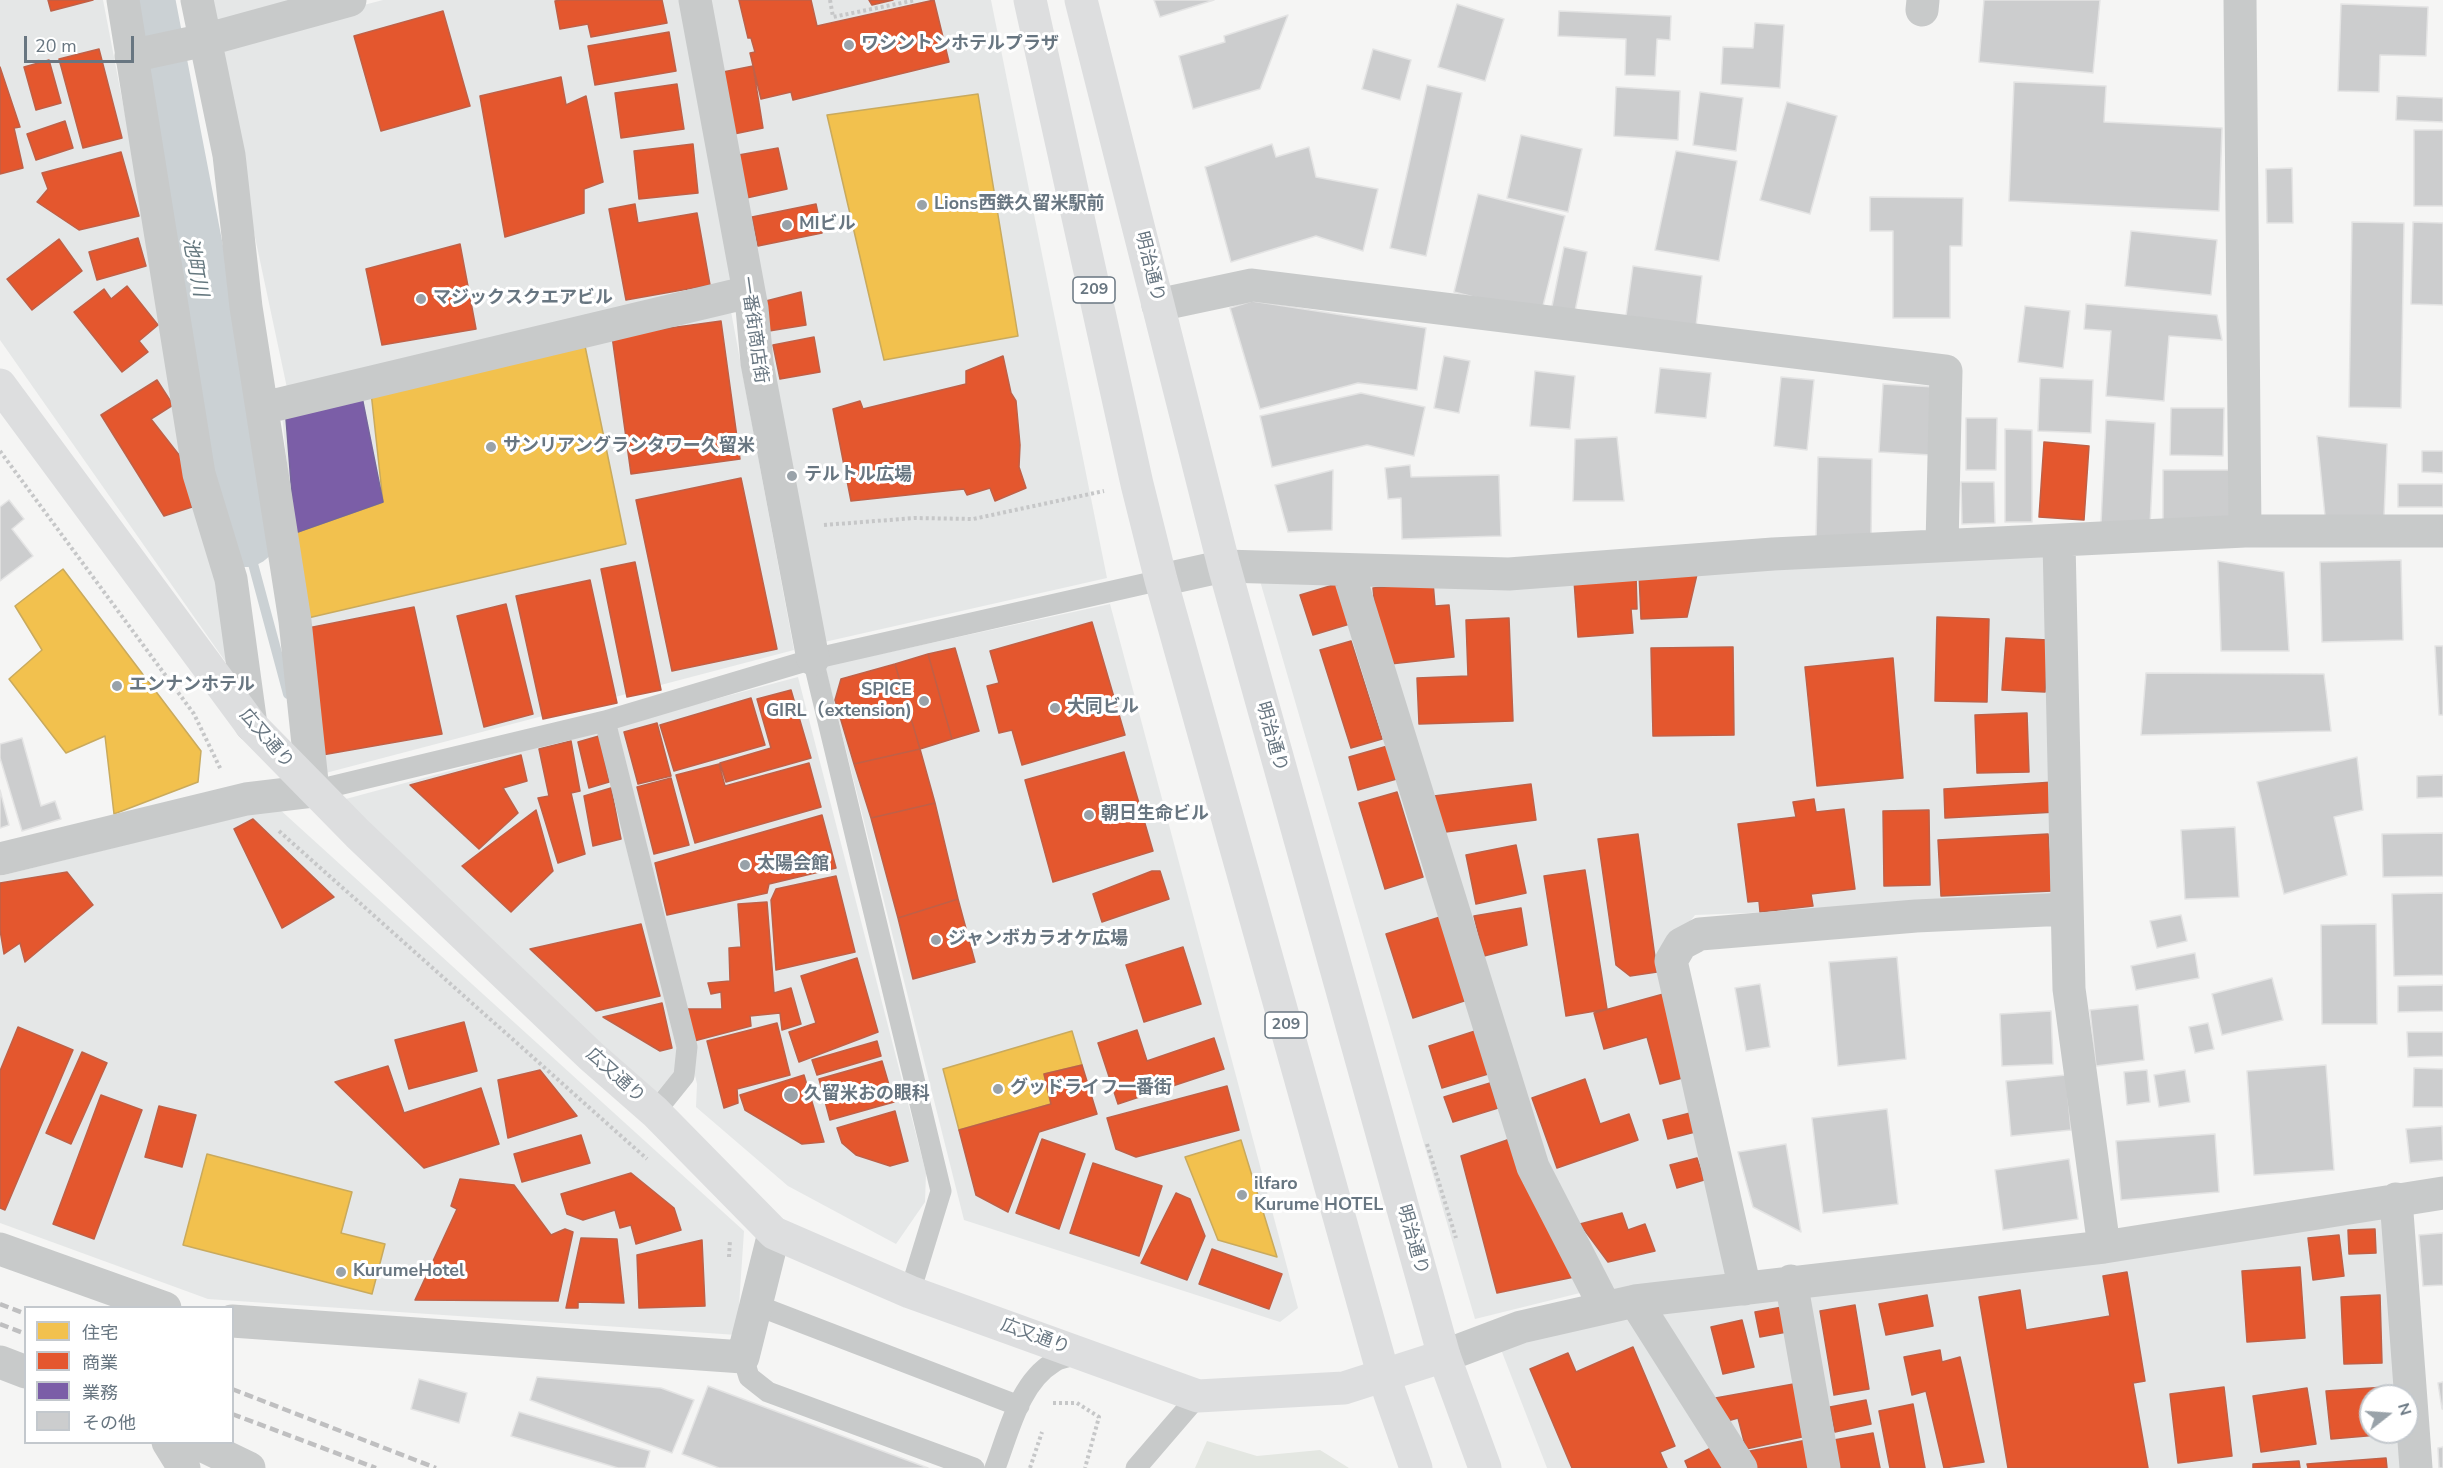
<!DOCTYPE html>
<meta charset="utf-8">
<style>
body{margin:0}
#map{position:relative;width:2443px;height:1468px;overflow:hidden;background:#f5f5f4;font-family:"Nunito Sans","Noto Sans JP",sans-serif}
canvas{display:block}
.legend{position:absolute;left:24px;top:1306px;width:210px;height:138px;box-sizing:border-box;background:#fff;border:2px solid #c3c8cd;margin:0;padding:8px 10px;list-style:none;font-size:18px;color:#687681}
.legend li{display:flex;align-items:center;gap:12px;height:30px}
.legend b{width:30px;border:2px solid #c3c8cd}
.north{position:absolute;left:2359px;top:1384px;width:60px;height:60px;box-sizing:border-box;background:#fff;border:2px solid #c3c8cd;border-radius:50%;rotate:73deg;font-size:16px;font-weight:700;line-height:24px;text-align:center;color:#687681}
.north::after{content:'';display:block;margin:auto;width:21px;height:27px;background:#99a2a9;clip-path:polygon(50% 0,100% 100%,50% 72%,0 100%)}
.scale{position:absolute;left:24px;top:36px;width:110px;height:27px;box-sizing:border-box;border:3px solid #687681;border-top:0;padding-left:8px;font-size:18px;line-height:21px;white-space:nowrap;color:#687681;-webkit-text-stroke:4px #fff;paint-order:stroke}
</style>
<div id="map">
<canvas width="2443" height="1468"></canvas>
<ul class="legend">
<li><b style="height:16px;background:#f2c14e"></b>住宅</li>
<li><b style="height:16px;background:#e4572e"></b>商業</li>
<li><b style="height:16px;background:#7b5ea7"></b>業務</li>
<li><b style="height:16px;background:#cccdce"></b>その他</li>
</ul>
<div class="north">N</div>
<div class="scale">20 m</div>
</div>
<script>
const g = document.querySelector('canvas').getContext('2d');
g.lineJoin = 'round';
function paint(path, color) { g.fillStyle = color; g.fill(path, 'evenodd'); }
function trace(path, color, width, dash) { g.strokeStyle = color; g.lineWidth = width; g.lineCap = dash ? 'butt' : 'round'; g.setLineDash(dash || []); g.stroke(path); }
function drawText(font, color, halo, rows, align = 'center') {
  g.font = font + ' "Nunito Sans","Noto Sans JP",sans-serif'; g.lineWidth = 6; g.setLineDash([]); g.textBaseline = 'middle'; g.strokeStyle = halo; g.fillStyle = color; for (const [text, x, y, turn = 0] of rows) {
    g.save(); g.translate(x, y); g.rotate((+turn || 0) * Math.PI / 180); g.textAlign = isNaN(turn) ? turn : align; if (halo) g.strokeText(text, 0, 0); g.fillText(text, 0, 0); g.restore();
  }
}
const built = new Path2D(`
 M0,0H103L232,671L0,340Z
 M203,0H296L208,24Z
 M383,0H680L733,286L287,388L214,44Z
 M704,0H991L1107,578L820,643Z
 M730,306L794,650L318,775L281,405Z
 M2050,553L2060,901L1695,915L1663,956L1738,1279L1607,1294L1540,1160L1360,582Z
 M1344,579L1588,1291L1475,1319L1260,581Z
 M1110,604L1298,1308L1280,1322L964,1220L825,666Z
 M798,677L926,1173L925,1202L896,1244L788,1186L696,1107L697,1084L614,726Z
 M601,730L678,1045L679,1066L655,1095L342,800Z
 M277,807L744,1231L737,1335L208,1299L0,1223V876Z
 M2384,1212L2398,1396H2371V1432H2400L2403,1468H1836L1809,1295Z
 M1786,1293L1819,1468H1753L1649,1306Z
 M1630,1311L1733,1468H1547L1500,1347Z`);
const green = new Path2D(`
 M1207,1441L1257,1456L1320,1450L1349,1468H1195Z`);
const homes = new Path2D(`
 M978,94L1018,336L884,360L827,115Z
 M585,346L626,544L295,621V533L383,502L371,392Z
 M63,569L201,751L198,782L114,814L105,736L66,753L9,679L42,650L15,606Z
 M1072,1031L1082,1065L1044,1074L1051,1104L959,1130L943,1069Z
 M1241,1140L1277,1257L1218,1240L1185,1157Z
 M207,1154L352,1192L341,1233L385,1244L372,1294L183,1245Z`);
const shops = new Path2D(`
 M48,0H93L51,11Z
 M561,0H662L667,23L591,37L588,24L560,29L555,1Z
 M739,0H811L817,26L934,0L949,62L793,100L791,92L761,99L750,53L755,52L751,38H748Z
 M869,0H893L872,5Z
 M443,11L470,106L381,131L354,36Z
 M669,32L676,71L595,85L588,46Z
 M99,49L122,138L83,148L59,59Z
 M49,60L61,103L36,110L24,67Z
 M753,66L763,128L734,134L723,72Z
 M0,67L20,127L14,128L23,168L0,174Z
 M561,77L566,105L586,96L603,182L584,189V213L505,237L480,96Z
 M677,84L684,129L621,138L615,93Z
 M65,121L73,148L36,160L27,134Z
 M693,144L698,193L639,199L634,151Z
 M778,148L787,189L742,199L733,156Z
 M121,152L139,216L79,230L37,202L48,189L42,173Z
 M635,204L638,223L697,213L710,285L626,300L609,209Z
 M816,204L822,233L758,246L752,217Z
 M138,238L146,266L97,280L89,252Z
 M59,239L82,271L32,310L7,279Z
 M460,244L476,329L382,345L366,269Z
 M127,286L158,325L139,341L148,352L122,372L74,312L104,289L111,299Z
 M801,292L806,325L769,331L766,301Z
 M721,321L740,459L631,474L612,336Z
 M814,337L820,372L780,379L773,345Z
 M1003,356L1011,393L1016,401L1020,445L1019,467L1026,488L995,501L990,488L967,495L964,489L851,501L833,409L860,401L863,409L966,384V371Z
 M157,380L173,405L151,419L183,460L192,507L164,516L101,415Z
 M2044,442L2089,446L2084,520L2039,517Z
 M741,478L777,649L672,671L636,500Z
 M635,562L661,690L627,697L601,569Z
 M1698,570L1687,617L1641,619L1639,573Z
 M1636,576L1637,609H1631L1633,633L1578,637L1574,580Z
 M590,580L617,703L543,719L516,596Z
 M1433,582L1435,606L1449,605L1454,657L1381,665L1373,588Z
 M1340,583L1353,623L1313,635L1300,595Z
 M506,604L533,714L484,727L457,616Z
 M414,607L442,734L322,755L308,628Z
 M1937,617L1989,619L1987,702L1935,701Z
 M1509,618L1513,721L1419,724L1417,678L1468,676L1466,620Z
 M1092,622L1125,735L1022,765L1012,730L999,733L987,686L999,683L990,651Z
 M2006,638L2048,640L2045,692L2002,690Z
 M1351,641L1382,739L1351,748L1320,650Z
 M1733,647L1734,735L1653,736L1651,648Z
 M955,648L979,731L952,739L928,654Z
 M928,654L952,739L920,749L895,664Z
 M1893,658L1903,778L1817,786L1805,667Z
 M895,664L920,749L854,764L835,700L841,679Z
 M791,690L811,758L726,782L720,763L771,748L757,699Z
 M751,698L765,745L674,771L660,725Z
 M2027,713L2029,772L1977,773L1975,715Z
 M657,723L671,776L638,784L624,732Z
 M599,736L609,782L589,788L578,742Z
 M571,741L580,791L571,793L585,854L558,863L538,798L549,796L539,749Z
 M1391,745L1400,778L1358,790L1349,757Z
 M920,749L935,803L871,818L854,764Z
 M1124,752L1153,851L1053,882L1025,780Z
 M521,755L527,781L503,788L518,813L479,849L410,785Z
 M809,763L821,807L695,843L676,775L719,764L725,786Z
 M671,778L689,845L654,854L637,787Z
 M2054,782L2056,812L1945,818L1944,789Z
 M1531,784L1536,820L1438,833L1434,796Z
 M611,788L621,839L593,846L584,796Z
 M1397,792L1423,877L1385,889L1359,803Z
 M1814,799L1816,812L1844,809L1855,889L1811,894L1813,906L1760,912L1759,901L1748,902L1738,824L1796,817L1793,802Z
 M935,803L958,899L898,918L871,818Z
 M536,810L553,871L511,912L462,866Z
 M1929,810L1930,885L1884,886L1883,811Z
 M822,815L836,868L769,884L767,893L667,915L655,863Z
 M253,819L334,897L282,928L234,829Z
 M1638,834L1657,972L1630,976L1616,965L1598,839Z
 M2048,834L2052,891L1941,896L1938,840Z
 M1516,845L1526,893L1476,904L1466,855Z
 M1585,870L1607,1009L1566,1016L1544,876Z
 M1152,871H1160L1169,899L1102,922L1093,894Z
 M67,872L93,905L25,962L20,943L4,954L0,930V883Z
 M836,876L855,952L776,970L771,900L776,889Z
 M958,899L975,962L913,979L898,918Z
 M767,902L774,993L791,988L801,1024L782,1030L780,1013L750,1016L751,1026L694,1041L686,1009H722L721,992L711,994L708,983L730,981L729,948L741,947L738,904Z
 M1521,908L1527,945L1484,956L1474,916Z
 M1440,917L1467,1000L1413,1018L1386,934Z
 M641,924L660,996L596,1011L530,949Z
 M1183,947L1201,1004L1144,1022L1126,965Z
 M857,958L878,1032L799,1062L789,1032L816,1023L801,976Z
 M1667,993L1690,1076L1660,1084L1647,1037L1604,1049L1594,1013Z
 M662,1003L672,1048L660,1051L603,1017Z
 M464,1022L477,1071L409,1089L395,1040Z
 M777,1023L790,1075L737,1089L738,1103L724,1108L707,1041Z
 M18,1027L73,1050L5,1210L0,1208V1071Z
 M1137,1030L1147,1061L1214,1038L1224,1069L1118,1104L1098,1043Z
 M1475,1031L1488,1074L1442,1088L1429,1046Z
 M877,1041L881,1056L817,1075L812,1060Z
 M82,1052L107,1063L71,1144L46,1133Z
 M882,1061L894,1102L830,1120L819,1079Z
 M1082,1065L1097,1114L1039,1132L1008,1212L976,1195L959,1130L1051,1104L1044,1074Z
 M388,1066L404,1113L481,1088L499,1144L424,1168L335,1082Z
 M540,1070L577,1116L508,1138L498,1080Z
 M804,1075L824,1142L802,1144L745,1110L740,1095Z
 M1585,1079L1600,1124L1629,1114L1638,1140L1557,1168L1532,1098Z
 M1490,1083L1498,1108L1453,1122L1444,1097Z
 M1227,1086L1239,1130L1136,1157L1116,1149L1107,1118Z
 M101,1095L142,1110L94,1239L53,1224Z
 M159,1106L196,1115L182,1167L145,1157Z
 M895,1111L908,1161L890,1166L856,1155L842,1143L837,1128Z
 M1690,1113L1695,1132L1668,1139L1663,1120Z
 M581,1135L590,1163L522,1182L514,1154Z
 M1042,1139L1085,1154L1059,1229L1016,1213Z
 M1510,1139L1579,1276L1497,1293L1461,1156Z
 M1697,1158L1704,1180L1677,1188L1670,1165Z
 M1093,1163L1162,1186L1139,1256L1070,1233Z
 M631,1173L674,1208L681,1230L636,1244L631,1225L620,1228L615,1210L583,1220L567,1214L561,1194Z
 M460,1179L514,1185L551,1235L565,1229L573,1232L558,1301L415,1300L457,1209L451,1206Z
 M1176,1193L1190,1199L1205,1236L1187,1280L1141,1263Z
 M1622,1213L1628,1230L1645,1224L1655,1251L1608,1262L1580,1224Z
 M2375,1229L2376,1253L2349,1254L2348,1230Z
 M2339,1235L2344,1276L2313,1280L2308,1238Z
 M581,1238L617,1239L624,1303L578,1302V1308H566Z
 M702,1240L705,1306L639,1308L637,1255Z
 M1212,1249L1282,1274L1269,1309L1199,1284Z
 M2300,1267L2305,1338L2247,1342L2242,1271Z
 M2127,1272L2145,1381L2133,1383L2148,1468H2008L1979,1297L2020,1290L2026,1330L2110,1316L2103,1276Z
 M1927,1295L1933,1326L1886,1335L1879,1304Z
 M2380,1295L2382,1363L2344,1364L2341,1297Z
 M1855,1305L1869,1389L1834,1395L1820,1311Z
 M1788,1306L1792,1331L1760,1337L1755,1312Z
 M1742,1320L1754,1367L1723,1374L1711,1327Z
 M1633,1347L1675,1446L1660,1452L1667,1468H1572L1530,1369L1568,1353L1576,1372Z
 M1940,1350L1942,1362L1960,1357L1984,1462L1944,1468L1926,1391L1912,1395L1904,1357Z
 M1799,1383L1811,1435L1746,1449L1738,1418L1724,1422L1710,1399Z
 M2224,1387L2232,1456L2178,1463L2170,1394Z
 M2386,1387L2387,1396H2371V1432L2390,1434L2331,1439L2326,1391Z
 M2307,1388L2316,1444L2261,1452L2253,1396Z
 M1866,1400L1871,1424L1835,1432L1830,1407Z
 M1913,1404L1925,1468H1890L1879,1411Z
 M1873,1433L1880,1468H1840L1834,1440Z
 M1812,1439L1817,1468H1755L1745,1452Z
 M1713,1447L1723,1468H1688L1685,1461Z
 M2386,1458L2387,1468H2308L2307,1464Z
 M2299,1461L2300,1468H2253V1464Z`);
const offices = new Path2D(`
 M360,387L383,502L295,533L285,406Z`);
const stream = new Path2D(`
 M245,534L288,694`);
const river = new Path2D(`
 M142,0L245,534`);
const building = new Path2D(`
 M1154,0H1214L1160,17Z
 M1984,0H2100L2093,73L1979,62Z
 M1457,4L1504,19L1485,81L1438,67Z
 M2341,4L2428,7L2426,56L2380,55L2379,92L2338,91Z
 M1559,11L1671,16L1670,40L1657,39L1655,76L1625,75L1626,39L1558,36Z
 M1288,15L1260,89L1193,109L1179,56L1225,42L1224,36Z
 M1755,23L1784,25L1780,88L1721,84L1723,47L1753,48Z
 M1373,49L1411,60L1400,100L1362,89Z
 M2014,82L2106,86L2104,122L2222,128L2219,211L2009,201Z
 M1427,85L1462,93L1426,256L1390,248Z
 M1616,87L1680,91L1678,140L1614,136Z
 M1700,92L1743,98L1736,151L1693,145Z
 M2397,96L2443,98V122L2396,120Z
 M1787,102L1837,116L1810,214L1760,200Z
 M2414,130H2443V206H2414Z
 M1521,135L1582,149L1568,212L1507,198Z
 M1272,144L1276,157L1309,147L1316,177L1378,189L1363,251L1316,236L1231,262L1205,167Z
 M1676,151L1737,161L1719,261L1655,250Z
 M2292,168L2293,223H2267L2266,169Z
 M1478,194L1565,216L1541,314L1454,292Z
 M1870,197L1963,198L1962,246H1950V318H1893V231H1870Z
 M2352,222L2404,223L2401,408L2349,407Z
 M2413,222L2443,223V305L2411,304Z
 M2131,231L2217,240L2211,295L2125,286Z
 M1564,247L1587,252L1574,316L1551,311Z
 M1633,266L1702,276L1696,326L1626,316Z
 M1252,301L1426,328L1417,390L1358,383L1260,409L1230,308Z
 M2086,304L2217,315L2222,340L2169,336L2164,401L2106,396L2111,331L2084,329Z
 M2025,306L2070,311L2063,368L2018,362Z
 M1444,356L1470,361L1459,413L1434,408Z
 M1660,368L1711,373L1706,418L1655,413Z
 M1535,371L1575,376L1570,429L1530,426Z
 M1781,377L1814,380L1807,450L1774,446Z
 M2040,378L2093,380L2091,433L2038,431Z
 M1883,384L1935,387L1931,455L1879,452Z
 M1361,393L1425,407L1414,456L1367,445L1272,467L1260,416Z
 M2171,408H2224L2223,456L2170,455Z
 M1966,418H1997L1996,470H1966Z
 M2106,420L2155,423L2150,525L2101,523Z
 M2005,429L2032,430V522H2005Z
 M2317,436L2387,444L2384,517L2325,516Z
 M1617,437L1624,501H1573L1575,439Z
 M2422,451H2443V473L2422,472Z
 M1818,457L1872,459L1871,541L1816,539Z
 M1410,465L1411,477L1499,475L1501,536L1402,539L1401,498L1388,499L1385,468Z
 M1333,470L1332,530L1288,532L1275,485Z
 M2163,470H2230V523H2163Z
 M1961,482H1994L1995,523L1962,524Z
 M2398,484H2443V507H2398Z
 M9,500L24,519L12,529L33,556L0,581V507Z
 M2401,560L2403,640L2322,642L2320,562Z
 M2218,561L2284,572L2289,651H2221Z
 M2435,646H2443V715H2439Z
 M2146,673L2324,674L2331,731L2141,735Z
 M22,738L41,806L55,801L61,819L22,831L0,758V744Z
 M2357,757L2363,810L2334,817L2347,875L2284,894L2257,782Z
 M2443,775V797L2417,798V776Z
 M0,790L9,825L0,828Z
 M2235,827L2239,897L2185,899L2181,830Z
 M2443,833V876L2383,877L2382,834Z
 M2443,893V975L2394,976L2392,894Z
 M2181,915L2187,941L2157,948L2150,921Z
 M2376,924L2377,1024H2322L2321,925Z
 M2195,953L2199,978L2136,990L2131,966Z
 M1897,957L1906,1059L1838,1066L1829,962Z
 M2272,978L2283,1020L2222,1035L2212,994Z
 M1760,984L1770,1047L1746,1051L1735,988Z
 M2443,985V1011L2398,1012V986Z
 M2138,1005L2144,1060L2096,1066L2090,1010Z
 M2051,1011L2053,1064L2002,1066L2000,1014Z
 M2208,1023L2214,1049L2195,1053L2189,1027Z
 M2407,1032H2443V1056L2408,1057Z
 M2326,1065L2334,1170L2254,1175L2247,1071Z
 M2414,1068L2443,1069V1107H2413Z
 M2147,1070L2150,1102L2127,1105L2124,1072Z
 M2185,1070L2190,1102L2159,1107L2154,1075Z
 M2066,1075L2071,1130L2011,1136L2006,1081Z
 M1887,1109L1898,1204L1823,1213L1812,1118Z
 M2442,1126L2443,1160L2410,1163L2406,1129Z
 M2215,1134L2219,1192L2121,1200L2116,1141Z
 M1786,1144L1801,1232L1753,1207L1738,1152Z
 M2069,1159L2078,1219L2003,1230L1995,1170Z
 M2443,1233V1285L2423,1286L2419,1235Z
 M537,1377L661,1388L694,1400L672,1453L530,1400Z
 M419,1379L467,1393L459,1423L411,1409Z
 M2443,1382V1409H2442L2438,1383Z
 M708,1386L928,1468H719L682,1454Z
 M519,1412L650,1451L645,1468H618L511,1436Z
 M2443,1447V1468H2439L2438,1448Z`);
const path = new Path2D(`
 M830,0L833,17L916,0
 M0,451L194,714L221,770
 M824,525L915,518L973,519L1104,491
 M279,831L647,1159
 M1427,1144L1456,1238
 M729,1257L730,1240
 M1053,1403H1077L1099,1417L1085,1468
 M1030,1468L1042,1432`);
const lane = new Path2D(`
 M813,659L941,1191L910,1292
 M605,721L687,1047L684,1076L655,1112
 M313,791L605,721L813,659L1161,580
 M756,1305L1019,1406
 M743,1357L749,1377L768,1392L974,1468
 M995,1468C1009,1432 1019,1383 1054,1362C1061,1357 1073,1356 1081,1354
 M1136,1468L1198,1396`);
const street = new Path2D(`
 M123,0L199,474L231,579L251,725
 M695,0L752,308L757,363L813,659
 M2240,0L2245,531
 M1922,10L1923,0
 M131,56L205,40L350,0
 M1158,305L1252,285L1946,371L1942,545
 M263,408L749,292
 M2059,542L2069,989L2104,1247
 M1348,571L1533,1167L1605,1307
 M1161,580L1224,566L1509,574L1773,554L2245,531H2443
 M0,859L246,799L313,791L295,621L246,307L229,155L197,0
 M2396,1199L2416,1468
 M0,1249L165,1308
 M1791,1281L1824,1468
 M1745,1289L1671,961L1681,944L1700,934L1916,916L2067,909
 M1635,1301L1741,1468
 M232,1321L743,1357L774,1233
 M1444,1356L1521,1327L1635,1301L2104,1247L2443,1193
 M0,1362L26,1372
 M168,1442L184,1468
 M195,1442L249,1468`);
const secondary = new Path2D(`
 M0,385L251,725L358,834L591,1056L655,1112L774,1233L910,1292L1198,1396L1344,1388L1444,1356`);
const highway = new Path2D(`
 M1030,0L1137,484L1161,580L1384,1377L1416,1468
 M1081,0L1224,566L1444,1356L1485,1468`);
const rail = new Path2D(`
 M0,1304L26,1314
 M0,1324L26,1334
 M232,1389L436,1468
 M232,1414L376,1468`);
const markers = [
 [849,45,6,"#99a2a9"],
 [922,205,6,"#99a2a9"],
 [787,225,6,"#99a2a9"],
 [421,299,6,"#99a2a9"],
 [491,447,6,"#99a2a9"],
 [792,476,6,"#99a2a9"],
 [117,686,6,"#99a2a9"],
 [924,701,6,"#99a2a9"],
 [1055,708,6,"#99a2a9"],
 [1089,815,6,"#99a2a9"],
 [745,865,6,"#99a2a9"],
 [936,940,6,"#99a2a9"],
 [998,1089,6,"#99a2a9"],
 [791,1095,8,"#99a2a9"],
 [1242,1195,6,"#99a2a9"],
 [341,1272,6,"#99a2a9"]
];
const shields = [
 [1094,290,42],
 [1286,1025,42]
];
const shieldNames = [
 ["209",1094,290],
 ["209",1286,1025]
];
const poiNames = [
 ["ワシントンホテルプラザ",861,45],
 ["Lions西鉄久留米駅前",934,205],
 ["MIビル",799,225],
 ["マジックスクエアビル",433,299],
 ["サンリアングランタワー久留米",503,447],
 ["テルトル広場",804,476],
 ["エンナンホテル",129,686],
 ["SPICE",912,691,"right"],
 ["GIRL（extension)",912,712,"right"],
 ["大同ビル",1067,708],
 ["朝日生命ビル",1101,815],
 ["太陽会館",757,865],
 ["ジャンボカラオケ広場",948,940],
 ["グッドライフ一番街",1010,1089],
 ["久留米おの眼科",804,1095],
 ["ilfaro",1254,1185],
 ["Kurume HOTEL",1254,1206],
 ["KurumeHotel",353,1272]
];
const streetNames = [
 ["明治通り",1149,267,76],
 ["一番街商店街",753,330,82],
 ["明治通り",1271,737,74],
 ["広又通り",266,739,49],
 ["広又通り",615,1076,42],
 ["明治通り",1412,1240,74],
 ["広又通り",1035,1337,20]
];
const waterNames = [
 ["池町川",194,267,79]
];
paint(built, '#e5e7e7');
paint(green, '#e4e7e2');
paint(homes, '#f2c14e');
trace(homes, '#c9aa5d', 1.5);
paint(shops, '#e4572e');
trace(shops, '#bf6047', 1.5);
paint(offices, '#7b5ea7');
trace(offices, '#75659c', 1.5);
trace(stream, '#cbd1d4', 10);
trace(river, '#cbd1d4', 66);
paint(building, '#cccdce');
trace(building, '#e4e4e4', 1.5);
trace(path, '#c6c7c8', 4, [3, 3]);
trace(lane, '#c8caca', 21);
trace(street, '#c8caca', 33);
trace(secondary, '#dddedf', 33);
trace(highway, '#dddedf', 33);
trace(rail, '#bfbfc0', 4.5, [9, 4.5]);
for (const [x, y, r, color] of markers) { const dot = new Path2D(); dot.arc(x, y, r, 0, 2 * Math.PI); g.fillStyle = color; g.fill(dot); trace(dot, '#fff', 2); }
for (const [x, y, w] of shields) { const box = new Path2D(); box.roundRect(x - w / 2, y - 13, w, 26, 4.5); g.fillStyle = '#fff'; g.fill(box); trace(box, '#687681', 1.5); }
drawText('bold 16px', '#687681', null, shieldNames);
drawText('bold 18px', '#687681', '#fff', poiNames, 'left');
drawText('18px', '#687681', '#fff', streetNames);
drawText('italic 20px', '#64777e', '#fff', waterNames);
</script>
